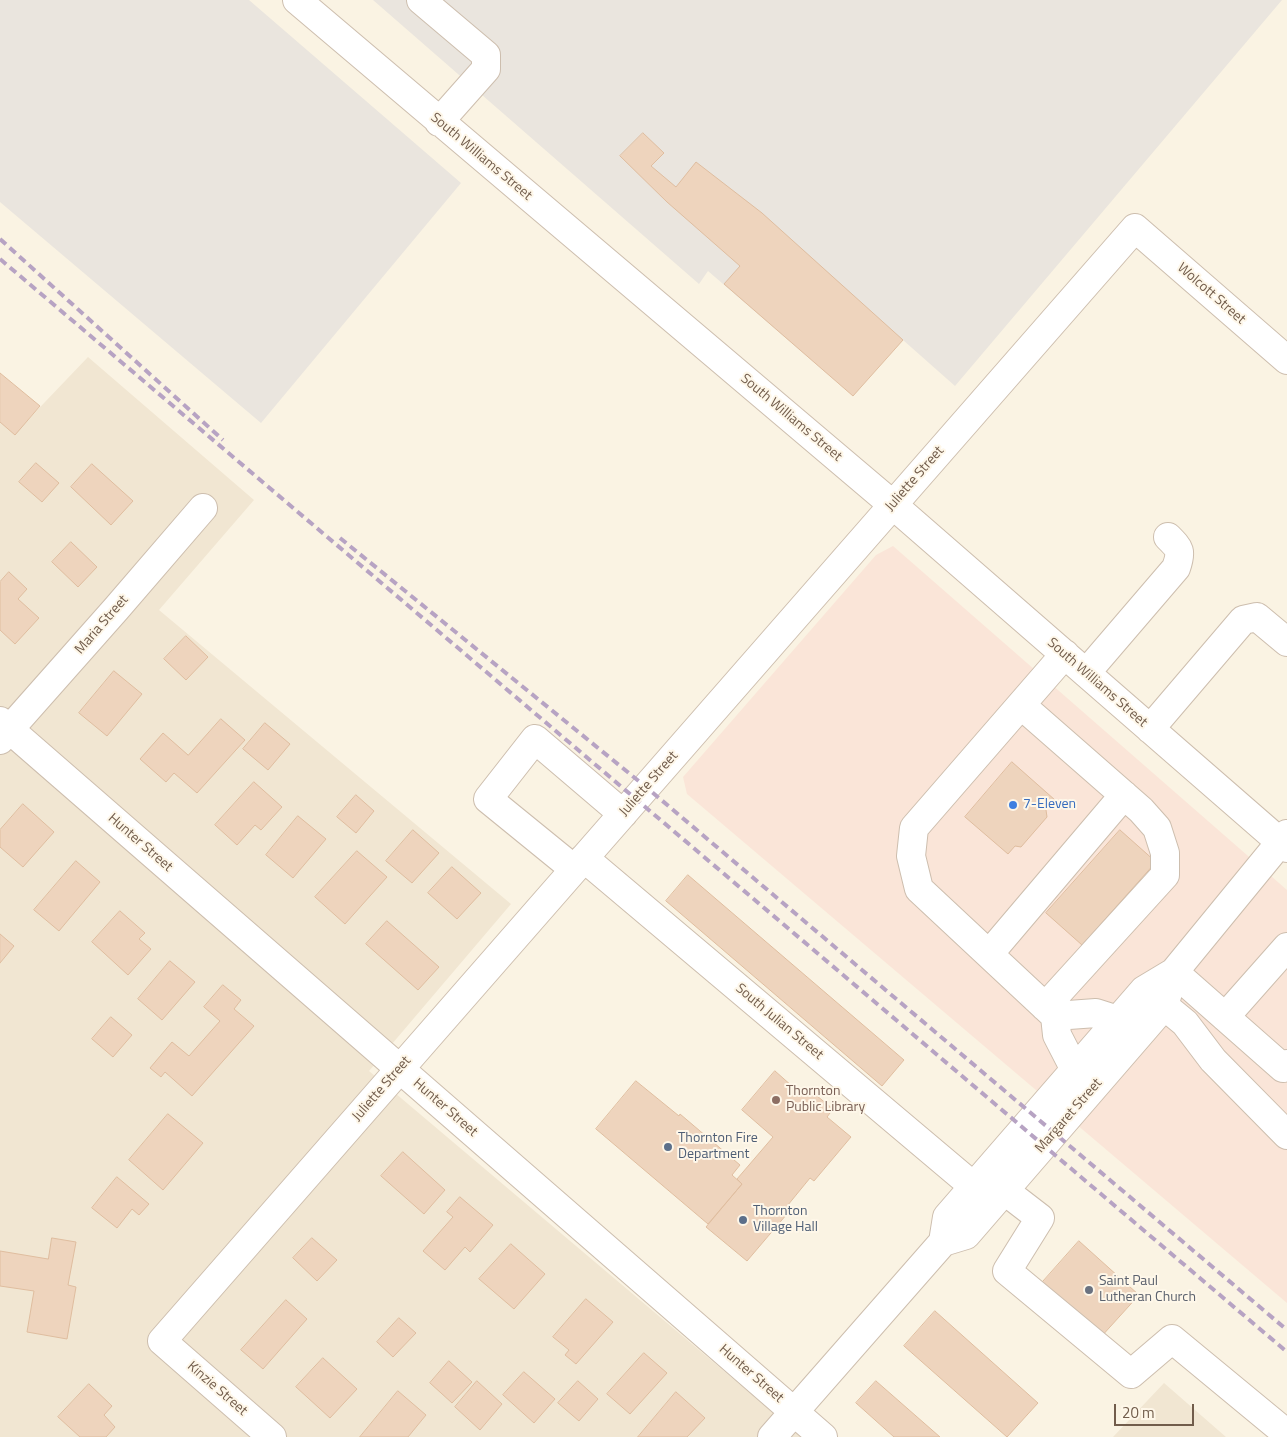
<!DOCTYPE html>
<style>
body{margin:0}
#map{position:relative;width:1287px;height:1437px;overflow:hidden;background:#faf3e3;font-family:"Titillium Web",sans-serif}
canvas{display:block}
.scale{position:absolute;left:1114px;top:1404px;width:80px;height:22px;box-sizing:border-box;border:2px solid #715c4b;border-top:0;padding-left:6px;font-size:15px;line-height:18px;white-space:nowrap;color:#715c4b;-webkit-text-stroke:4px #fef7e9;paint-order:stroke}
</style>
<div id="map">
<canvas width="1287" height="1437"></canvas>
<div class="scale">20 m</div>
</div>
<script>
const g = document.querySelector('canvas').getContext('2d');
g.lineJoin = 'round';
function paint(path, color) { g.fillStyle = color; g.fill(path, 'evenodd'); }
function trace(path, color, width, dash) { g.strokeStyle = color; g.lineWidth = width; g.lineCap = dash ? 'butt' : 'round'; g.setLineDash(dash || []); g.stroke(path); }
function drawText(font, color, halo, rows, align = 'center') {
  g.font = font + ' "Titillium Web",sans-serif'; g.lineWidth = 4; g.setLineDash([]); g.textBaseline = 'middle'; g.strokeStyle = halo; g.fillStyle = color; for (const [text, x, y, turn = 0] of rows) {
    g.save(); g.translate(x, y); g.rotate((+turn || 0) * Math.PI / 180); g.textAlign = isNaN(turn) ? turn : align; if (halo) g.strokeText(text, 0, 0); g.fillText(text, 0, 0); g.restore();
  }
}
const residential = new Path2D(`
 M88,357L254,500L159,610L511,904L369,1071L802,1437H0V408L23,425Z
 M1164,1383L1226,1437H1113Z`);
const commercial = new Path2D(`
 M893,546L1287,890V1303L687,794L683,777L876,555Z`);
const industrial = new Path2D(`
 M0,0H249L461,183L261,423L0,202Z
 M373,0H1282L955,386L903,340L853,396L708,271L699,284Z`);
const building = new Path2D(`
 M643,133L664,153L651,166L676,187L696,162L762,213L903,340L853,396L724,284L740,266L667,202L620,156Z
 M0,373L40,406L15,435L0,422Z
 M36,463L59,483L42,502L19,482Z
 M92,464L133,501L111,525L71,487Z
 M71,542L97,567L78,587L52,562Z
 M9,572L27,589L18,599L39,618L15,644L0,630V582Z
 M186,636L208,657L186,680L164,659Z
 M114,671L142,694L107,736L79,713Z
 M221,719L245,740L197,793L174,773L166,782L140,759L163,733L188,755Z
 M265,723L290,744L268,770L243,749Z
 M1012,762L1055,800L1046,810L1047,817L1021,847L1015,846L1008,854L965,817Z
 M254,782L282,807L261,830L255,825L237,845L215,825Z
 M356,795L374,811L356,833L337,817Z
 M23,804L54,832L23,867L0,847V830Z
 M298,816L326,839L293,878L266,855Z
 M413,830L439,853L412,883L386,861Z
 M1120,830L1156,862L1082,945L1046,913Z
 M357,851L387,877L345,924L315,897Z
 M76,861L100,882L59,931L34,910Z
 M452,867L481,893L457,919L428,893Z
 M688,875L904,1060L882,1086L666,901Z
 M120,911L145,933L139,939L151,949L128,975L92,942Z
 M387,921L439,967L418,990L366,944Z
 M0,934L14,946L0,963Z
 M170,961L195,982L162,1020L138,999Z
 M223,985L241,1000L234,1009L254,1026L192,1096L165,1072L161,1077L150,1068L172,1042L189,1056L220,1021L204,1007Z
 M111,1017L132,1035L113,1057L92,1039Z
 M775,1071L801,1094L806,1087L833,1109L827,1117L851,1137L814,1181L810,1178L783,1211L787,1214L747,1261L706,1227L742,1184L737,1179L773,1137L742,1110Z
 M636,1081L679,1116L680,1114L740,1165L732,1175L742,1184L708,1224L596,1129Z
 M168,1114L203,1143L163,1190L129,1160Z
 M403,1152L445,1190L424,1214L381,1176Z
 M117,1177L149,1204L139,1215L132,1209L117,1228L92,1208Z
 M460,1197L493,1225L470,1252L465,1247L445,1270L423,1251L453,1217L447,1212Z
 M52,1238L76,1242L68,1285L76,1287L67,1339L27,1332L34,1291L0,1286V1251L48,1259Z
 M312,1238L337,1260L317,1281L293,1258Z
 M1079,1241L1139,1295L1100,1338L1040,1285Z
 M511,1244L545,1274L514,1309L479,1279Z
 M586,1299L613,1322L576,1364L565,1355L569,1350L553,1337Z
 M286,1300L307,1319L263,1369L241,1350Z
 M935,1311L1038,1403L1007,1437L904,1346Z
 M399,1318L416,1333L393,1357L377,1342Z
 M644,1353L667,1373L630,1414L607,1394Z
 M323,1358L357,1389L330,1418L296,1387Z
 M449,1361L472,1382L452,1403L430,1383Z
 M524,1372L555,1399L534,1423L503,1395Z
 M477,1381L502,1404L480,1430L455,1407Z
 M578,1381L598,1399L579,1421L558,1403Z
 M876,1381L940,1437H894L856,1403Z
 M89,1384L112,1406L104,1415L115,1427L106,1437H80L58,1417Z
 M398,1391L426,1415L408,1437H360Z
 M676,1392L705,1418L687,1437H638Z`);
const minor = new Path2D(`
 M297,0L893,505L1287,848
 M421,0L486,55V69L439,122
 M1065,654L914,828L911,856L919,889L1055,1016L1057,1035L1075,1070
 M1086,673L1176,568C1182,551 1180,549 1168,537
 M1021,705L1141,810L1157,828L1165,853V875L1045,1007
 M0,721L823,1437
 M1150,729L1243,620L1257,617L1287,642
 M0,740L116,609L203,508
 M584,858L973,1186
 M574,869L488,799L535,739L623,814
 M989,954L1124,795
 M1174,972L1283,1068L1287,1064
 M1151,995L1185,1023L1213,1060L1287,1135
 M1055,1016L1096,1013L1118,1020
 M1225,1017L1287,947
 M1005,1191L1040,1218L1007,1271L1131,1374L1172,1339L1287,1434
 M943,1242L947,1217L1144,990L1174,972L1287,834
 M272,1437L162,1341L1135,228L1287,360
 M772,1437L943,1242L966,1235L1164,1006L1174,972`);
const rail = new Path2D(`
 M0,239L223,440
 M0,259L1287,1352
 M340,538L646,787L1287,1330`);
const markers = [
 [1013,805,5,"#3f7fe0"],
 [776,1100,5,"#8d6e63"],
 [668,1147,5,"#5c6f8a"],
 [743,1220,5,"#5c6f8a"],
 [1089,1290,5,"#6b7280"]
];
const streetNames = [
 ["South Williams Street",481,157,40],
 ["Wolcott Street",1211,294,41],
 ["South Williams Street",791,418,40],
 ["Juliette Street",915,479,-49],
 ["Maria Street",102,625,-49],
 ["South Williams Street",1097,683,41],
 ["Juliette Street",649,784,-49],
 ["Hunter Street",140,843,41],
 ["South Julian Street",779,1022,40],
 ["Juliette Street",382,1089,-49],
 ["Hunter Street",445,1108,41],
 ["Margaret Street",1069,1116,-49],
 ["Hunter Street",751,1374,41],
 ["Kinzie Street",217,1389,41]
];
const shopNames = [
 ["7-Eleven",1023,805]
];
const educationNames = [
 ["Thornton",786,1092],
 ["Public Library",786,1108]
];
const serviceNames = [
 ["Thornton Fire",678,1139],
 ["Department",678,1155],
 ["Thornton",753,1212],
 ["Village Hall",753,1228]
];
const worshipNames = [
 ["Saint Paul",1099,1282],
 ["Lutheran Church",1099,1298]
];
paint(residential, '#f1e6d2');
paint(commercial, '#fae5d8');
paint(industrial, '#eae5de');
paint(building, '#eed4bd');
trace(building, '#dfbd9f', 1);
trace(minor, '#cdbeae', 30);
trace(minor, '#fff', 28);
trace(rail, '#b7a3c3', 4, [8, 5]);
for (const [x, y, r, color] of markers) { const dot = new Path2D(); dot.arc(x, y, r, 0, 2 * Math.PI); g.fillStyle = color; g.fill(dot); trace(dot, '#fef7e9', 2); }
drawText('14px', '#715c4b', '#fef7e9', streetNames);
drawText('14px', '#366cbe', '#fef7e9', shopNames, 'left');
drawText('14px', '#785e54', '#fef7e9', educationNames, 'left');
drawText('14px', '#4e5e75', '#fef7e9', serviceNames, 'left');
drawText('14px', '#5b616d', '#fef7e9', worshipNames, 'left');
</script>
